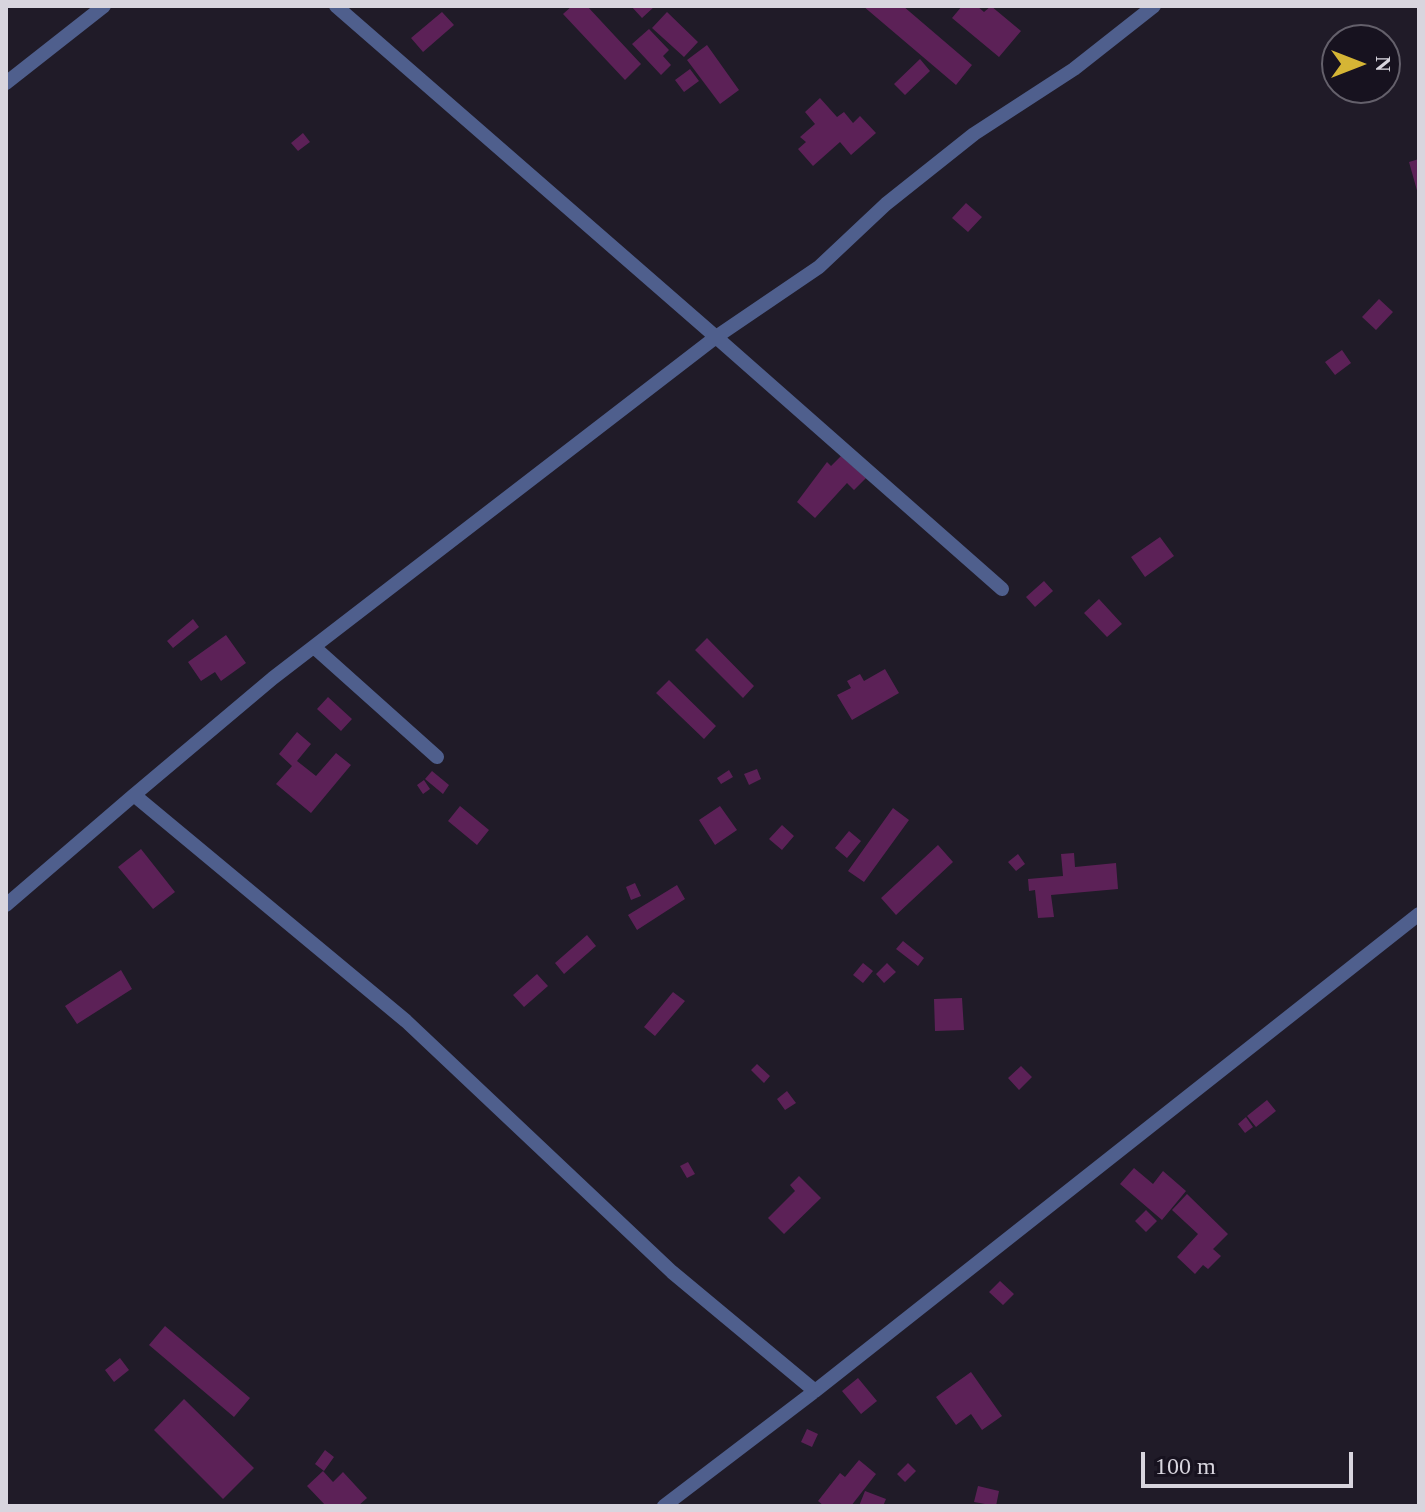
<!DOCTYPE html>
<style>
body{margin:0}
#map{position:relative;width:1425px;height:1512px;overflow:hidden;background:#201b28;font-family:"Times New Roman",serif}
canvas{display:block}
.frame{position:absolute;inset:0;border:8px solid #d8d5de;pointer-events:none}
.north{position:absolute;left:1321px;top:24px;width:80px;height:80px;box-sizing:border-box;background:#17121f;border:2px solid #64606b;border-radius:50%;rotate:90deg;font-size:22px;font-weight:700;line-height:32px;text-align:center;color:#d8d5de}
.north::after{content:'';display:block;margin:auto;width:28px;height:36px;background:#d5b535;clip-path:polygon(50% 0,100% 100%,50% 72%,0 100%)}
.scale{position:absolute;left:1141px;top:1452px;width:212px;height:36px;box-sizing:border-box;border:4px solid #d8d5de;border-top:0;padding-left:10px;font-size:24px;line-height:28px;white-space:nowrap;color:#d8d5de;-webkit-text-stroke:6px #17121f;paint-order:stroke}
</style>
<div id="map">
<canvas width="1425" height="1512"></canvas>
<div class="frame"></div>
<div class="north">N</div>
<div class="scale">100 m</div>
</div>
<script>
const g = document.querySelector('canvas').getContext('2d');
g.lineJoin = 'round';
function paint(path, color) { g.fillStyle = color; g.fill(path, 'evenodd'); }
function trace(path, color, width, dash) { g.strokeStyle = color; g.lineWidth = width; g.lineCap = dash ? 'butt' : 'round'; g.setLineDash(dash || []); g.stroke(path); }
const building = new Path2D(`
 M572,6H587L641,64L625,80L563,14Z
 M631,6H655L642,18Z
 M863,6H903L972,65L956,85Z
 M962,6H977L984,12L991,6L1021,31L999,57L952,18Z
 M442,12L454,25L423,52L411,38Z
 M667,12L698,42L684,57L652,28Z
 M649,29L669,50L663,56L671,65L661,75L632,44Z
 M707,45L739,90L720,104L687,60Z
 M920,59L930,71L905,95L894,84Z
 M690,69L699,81L684,92L675,80Z
 M820,98L837,117L844,112L853,123L860,116L876,133L851,155L840,142L813,166L798,149L806,142L800,137L815,124L805,112Z
 M303,133L310,142L298,151L291,143Z
 M1419,159V194H1418L1409,162Z
 M966,203L982,217L968,232L952,218Z
 M1379,299L1393,312L1376,330L1362,317Z
 M1342,350L1351,363L1335,375L1325,362Z
 M841,456L866,478L854,490L847,483L815,518L797,502L827,462L831,466Z
 M1160,537L1174,556L1145,577L1131,557Z
 M1044,581L1053,591L1035,607L1026,597Z
 M1099,599L1122,624L1107,637L1084,613Z
 M193,619L199,627L173,648L167,641Z
 M226,635L246,663L221,681L215,672L201,681L188,662Z
 M707,638L754,686L743,698L695,650Z
 M885,669L899,693L852,720L837,695L851,688L847,681L860,674L864,681Z
 M669,680L716,726L704,739L656,693Z
 M328,697L352,719L341,731L317,709Z
 M297,732L311,744L297,761L316,776L336,753L351,765L311,813L276,784L292,766L279,754Z
 M757,769L761,779L749,785L744,774Z
 M729,770L733,777L721,784L717,778Z
 M432,771L449,785L443,794L425,779Z
 M424,780L430,789L423,794L417,785Z
 M460,806L489,830L477,845L448,821Z
 M720,806L737,830L715,845L699,820Z
 M893,808L909,820L864,882L848,871Z
 M782,825L794,836L782,850L769,839Z
 M849,831L861,841L847,858L835,848Z
 M938,845L953,862L896,915L881,898Z
 M141,849L175,892L153,909L118,867Z
 M1074,853L1075,867L1116,863L1118,889L1051,895L1054,917L1038,918L1035,890L1029,891L1028,879L1063,876L1061,854Z
 M1018,854L1025,864L1016,871L1008,862Z
 M635,883L641,896L631,900L626,887Z
 M677,885L685,899L637,930L628,915Z
 M587,935L596,946L564,974L555,963Z
 M903,941L924,958L918,966L896,949Z
 M863,963L873,971L863,983L853,975Z
 M887,963L896,972L884,983L876,974Z
 M121,970L132,989L77,1024L65,1006Z
 M537,974L548,986L524,1007L513,995Z
 M673,992L685,1001L655,1036L644,1027Z
 M962,998L964,1030L935,1031L934,999Z
 M757,1064L770,1076L764,1083L751,1070Z
 M1021,1066L1032,1077L1019,1090L1008,1078Z
 M787,1091L796,1103L785,1110L777,1099Z
 M1267,1100L1276,1111L1256,1127L1247,1116Z
 M1246,1117L1253,1127L1245,1133L1238,1124Z
 M688,1162L695,1174L687,1178L680,1166Z
 M1134,1168L1153,1184L1163,1171L1186,1191L1162,1220L1120,1184Z
 M799,1176L821,1198L784,1234L768,1218L795,1191L790,1185Z
 M1187,1194L1228,1234L1213,1249L1221,1256L1208,1269L1203,1265L1195,1274L1177,1257L1198,1234L1172,1210Z
 M1146,1210L1157,1221L1146,1232L1135,1221Z
 M1000,1281L1014,1294L1003,1305L989,1292Z
 M165,1326L250,1398L234,1417L149,1345Z
 M120,1358L129,1370L114,1382L105,1370Z
 M971,1372L1002,1416L982,1430L971,1414L956,1425L936,1397Z
 M858,1378L877,1401L861,1414L842,1391Z
 M184,1399L254,1468L223,1499L154,1430Z
 M807,1429L818,1434L812,1447L801,1442Z
 M325,1450L334,1457L324,1471L315,1464Z
 M859,1460L876,1474L851,1506H824L818,1501L840,1473L845,1477Z
 M908,1463L916,1471L905,1482L897,1474Z
 M323,1471L333,1482L343,1472L367,1498L358,1506H326L307,1486Z
 M978,1486L999,1491L996,1506L974,1502Z
 M865,1491L886,1499L883,1506H859Z`);
const street = new Path2D(`
 M6,83L104,6
 M1002,589L716,337L819,267L886,204L974,134L1074,69L1154,6
 M314,647L437,757
 M134,795L273,678L716,337L336,6
 M6,905L134,795L406,1021L672,1272L815,1391
 M664,1506L815,1391L1419,914`);
paint(building, '#5c2157');
trace(street, '#4f5f8d', 14);
</script>
